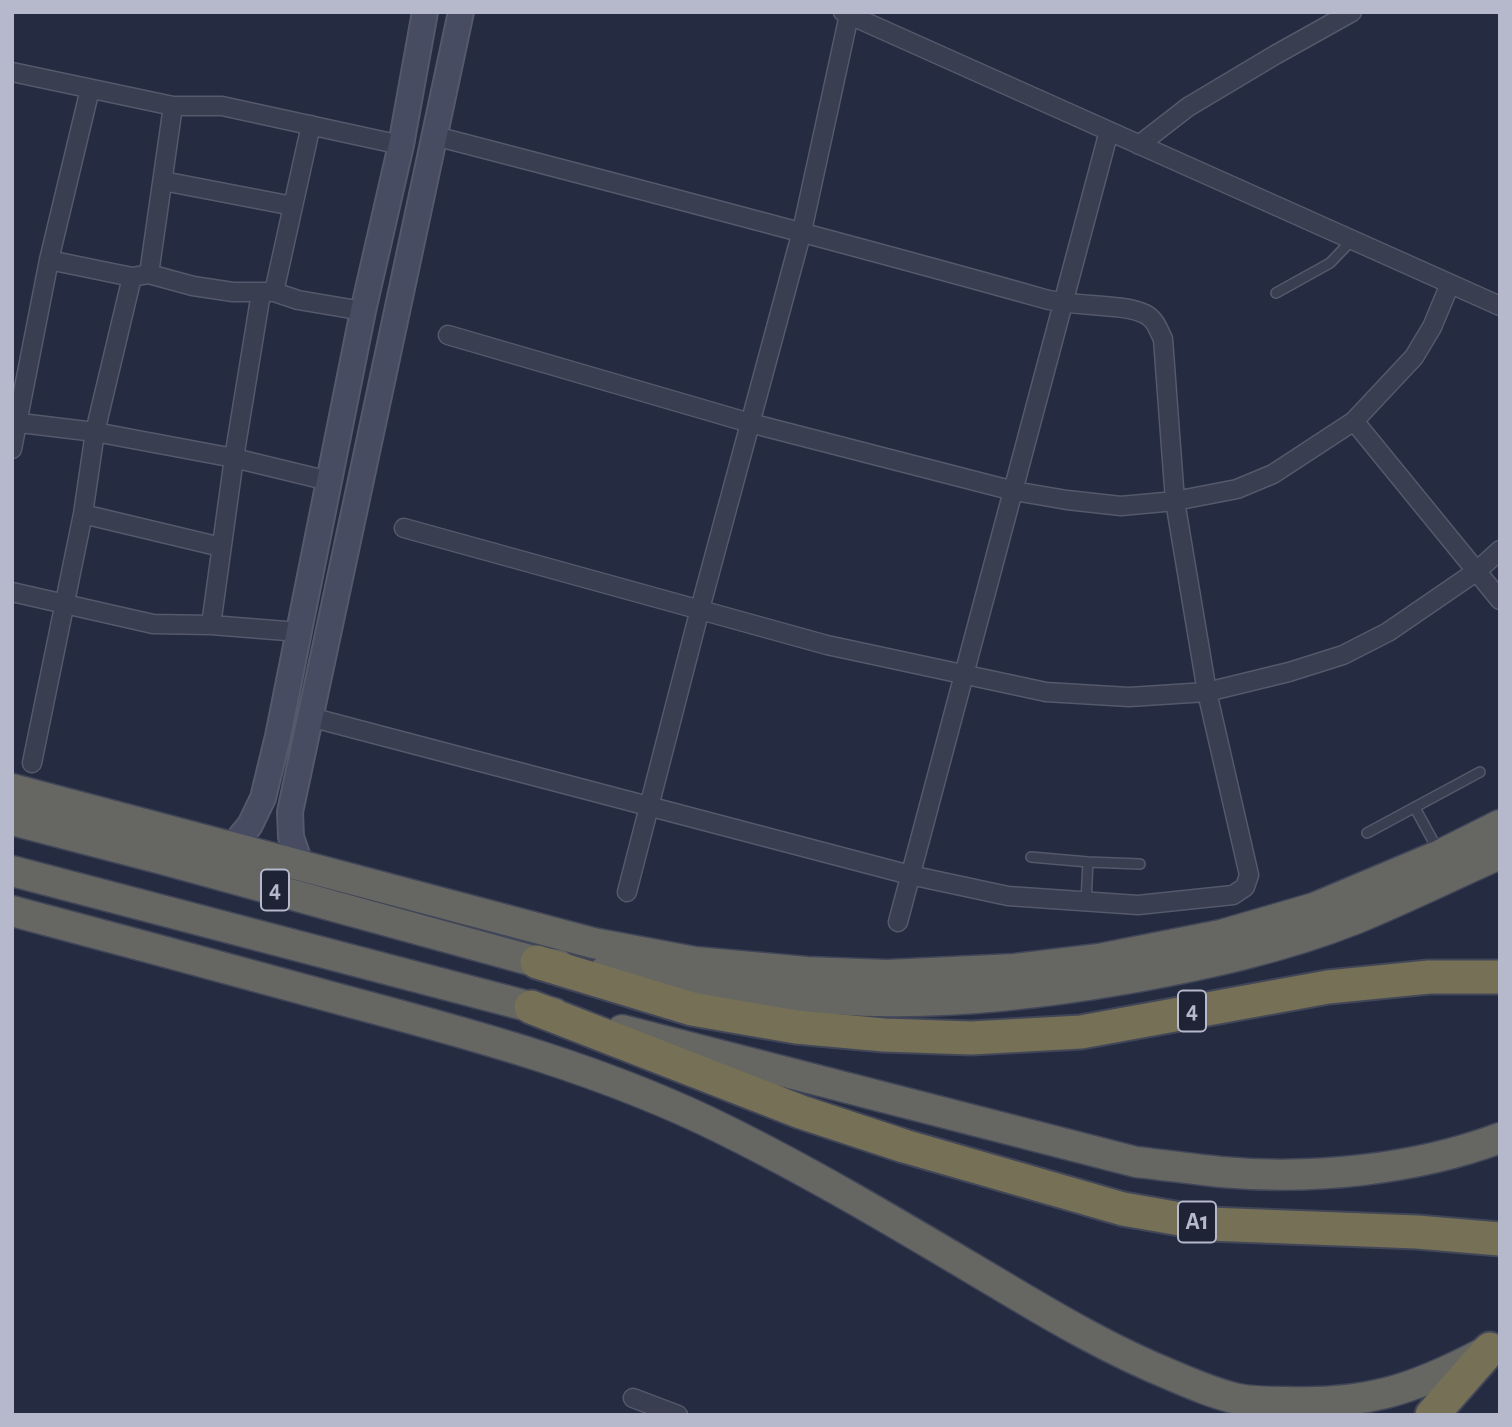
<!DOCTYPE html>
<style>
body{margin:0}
#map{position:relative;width:1512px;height:1427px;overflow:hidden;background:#252b40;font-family:"Alegreya Sans",sans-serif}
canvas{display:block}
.frame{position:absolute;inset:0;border:14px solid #b5b9cb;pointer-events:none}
</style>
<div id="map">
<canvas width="1512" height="1427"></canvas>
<div class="frame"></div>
</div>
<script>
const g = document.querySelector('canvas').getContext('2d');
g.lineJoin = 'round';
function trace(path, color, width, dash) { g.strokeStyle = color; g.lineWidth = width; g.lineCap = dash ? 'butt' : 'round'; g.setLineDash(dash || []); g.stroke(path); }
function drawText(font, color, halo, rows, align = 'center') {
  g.font = font + ' "Alegreya Sans",sans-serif'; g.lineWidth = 7; g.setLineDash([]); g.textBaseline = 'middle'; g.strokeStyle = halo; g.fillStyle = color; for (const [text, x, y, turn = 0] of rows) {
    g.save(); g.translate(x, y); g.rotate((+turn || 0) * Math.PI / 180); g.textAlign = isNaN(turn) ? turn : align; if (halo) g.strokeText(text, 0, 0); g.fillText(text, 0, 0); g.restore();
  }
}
const service = new Path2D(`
 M1276,293L1330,263L1353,239
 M1415,808L1438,850
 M1367,833L1480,772
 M1031,857L1088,862L1140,864
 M1086,902L1088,862`);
const minor = new Path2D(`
 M843,12L1500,306
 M12,72L173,106H222L401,145
 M1139,145L1188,107L1275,55L1352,12
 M163,181L293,206
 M49,260L132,277L149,274L193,286L233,292H274L298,300L363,311
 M149,274L173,106
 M274,292L311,125
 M448,335L750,423L1014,491L1067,500L1121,506L1175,501L1237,489L1273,474L1354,421L1414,357L1432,327L1450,284
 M1354,421L1500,600
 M12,422L95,432L234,458L329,481
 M12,449L49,260L90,89
 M83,514L221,547
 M404,528L827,645L1046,692L1129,697L1207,692L1289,672L1343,655L1388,632L1477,571L1500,550
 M12,592L153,624L211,625L299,632
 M211,625L234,458L261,293
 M310,717L910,875L1008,896L1138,905L1233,895L1245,887L1249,875L1207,692L1175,501L1163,339C1158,329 1155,319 1145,314C1122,303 1074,307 1045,299C842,242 639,189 435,136
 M32,763L83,514L95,432L132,277
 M627,892L700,609L802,231L849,15
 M898,922L1109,131
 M633,1398L678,1415`);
const secondary = new Path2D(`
 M231,848L250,825L263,798L278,736L363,311L401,145L425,12
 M301,866L291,837L290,812L461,12`);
const trunk = new Path2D(`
 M12,789L593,943L695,962L807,972L887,975L1015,969L1099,959L1221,935L1314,908L1440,855L1500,825
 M12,820L162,859L537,962L559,965
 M12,871L554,1013
 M12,911C125,941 237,971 350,1002C478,1036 607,1071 725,1130C820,1177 911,1232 1002,1286C1057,1319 1112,1351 1171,1375C1192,1384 1215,1394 1238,1399C1253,1402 1270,1402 1286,1402C1365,1405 1413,1390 1483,1353
 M605,971C695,984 787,999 878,1001C960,1003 1044,993 1125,979C1203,965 1282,948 1355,919C1404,899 1452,875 1500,854
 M622,1030L1136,1162C1164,1165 1192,1169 1221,1172C1312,1180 1414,1170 1500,1138`);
const motorway = new Path2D(`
 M537,962L692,1009L796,1027L884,1035L971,1038L1081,1032L1328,987L1429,977H1500
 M531,1007L801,1112L904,1146L1123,1209L1209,1224L1417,1232L1500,1239
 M1432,1415L1490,1349`);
const shields = [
 [275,890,28],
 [1192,1011,28],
 [1197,1222,38]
];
const shieldNames = [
 ["4",275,890],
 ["4",1192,1011],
 ["A1",1197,1222]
];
trace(service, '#54596b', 12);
trace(minor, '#54596b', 21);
trace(secondary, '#54596b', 28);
trace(trunk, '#414658', 33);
trace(motorway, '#414658', 37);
trace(service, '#393e50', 9);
trace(minor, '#393e50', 18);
trace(secondary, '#474c63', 24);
trace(trunk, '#666663', 30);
trace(motorway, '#767056', 33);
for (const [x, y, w] of shields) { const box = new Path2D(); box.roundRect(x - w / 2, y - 20.5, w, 41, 5); g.fillStyle = '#1e2335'; g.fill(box); trace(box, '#b5b9cb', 2); }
drawText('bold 24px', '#b5b9cb', null, shieldNames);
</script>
